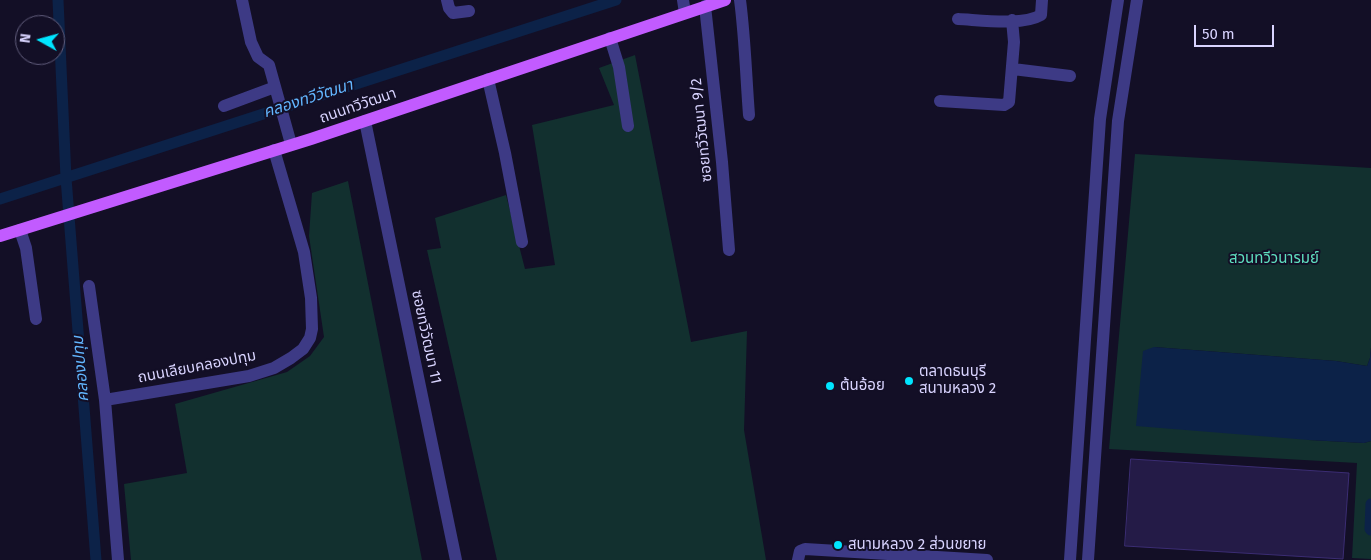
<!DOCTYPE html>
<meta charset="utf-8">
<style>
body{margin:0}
#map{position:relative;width:1371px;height:560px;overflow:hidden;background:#130f26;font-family:"Fira Sans",sans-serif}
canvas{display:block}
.north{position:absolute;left:15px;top:15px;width:50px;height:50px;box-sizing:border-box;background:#130f26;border:1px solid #625e7d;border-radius:50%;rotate:277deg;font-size:14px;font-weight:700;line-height:20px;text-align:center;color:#d9d4ff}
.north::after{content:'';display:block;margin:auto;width:18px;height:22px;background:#00e5ff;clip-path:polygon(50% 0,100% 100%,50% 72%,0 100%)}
.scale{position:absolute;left:1194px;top:25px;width:80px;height:22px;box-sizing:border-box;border:2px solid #d9d4ff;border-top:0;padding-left:6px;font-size:15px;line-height:18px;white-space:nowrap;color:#d9d4ff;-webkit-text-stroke:4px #130f26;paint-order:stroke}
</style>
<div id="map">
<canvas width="1371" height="560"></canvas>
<div class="north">N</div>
<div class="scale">50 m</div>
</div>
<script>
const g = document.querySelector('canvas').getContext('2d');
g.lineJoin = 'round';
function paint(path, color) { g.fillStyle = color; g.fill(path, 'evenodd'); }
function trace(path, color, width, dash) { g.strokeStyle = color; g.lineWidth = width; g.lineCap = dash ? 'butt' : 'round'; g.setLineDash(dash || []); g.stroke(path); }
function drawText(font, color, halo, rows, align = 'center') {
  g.font = font + ' "Fira Sans","Noto Sans Thai",sans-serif'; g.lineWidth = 4; g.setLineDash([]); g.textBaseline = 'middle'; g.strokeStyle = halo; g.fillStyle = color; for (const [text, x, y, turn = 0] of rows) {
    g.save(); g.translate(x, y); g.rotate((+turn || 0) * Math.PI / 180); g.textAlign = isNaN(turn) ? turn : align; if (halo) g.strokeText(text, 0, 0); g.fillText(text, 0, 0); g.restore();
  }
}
const green = new Path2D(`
 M635,55L691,342L747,331L744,430L766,560H497L427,250L441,248L435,218L506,195L525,269L555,265L532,125L614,105L599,68Z
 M1135,154L1371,168V348L1370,358L1367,366L1336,361L1154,347L1309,440L1364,443L1371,441V559L1352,558L1357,463L1109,449Z
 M348,181L422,560H131L124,484L187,473L175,404L287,372L310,356L324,337L309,236L312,193Z`);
const water = new Path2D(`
 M1154,347L1336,361L1367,366L1370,358L1371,348V441L1364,443L1309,440L1136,426L1143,351Z`);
const canal = new Path2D(`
 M58,0L66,178L96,560
 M0,199L616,0
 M1371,504L1370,529L1371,530`);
const building = new Path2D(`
 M1131,459L1349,473L1343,559L1125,546Z`);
const minor = new Path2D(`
 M242,0L251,42L258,57L269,65L291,144
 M447,0L449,8L453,13L469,11
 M683,0L685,13
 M740,0C745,38 746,76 749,115
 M705,6L722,162L729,250
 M958,19C980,20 1023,26 1041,15L1042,0
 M610,38L619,67L628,126
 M1013,69L1070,76
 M488,79L505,153L522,242
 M940,101L1004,105L1009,102L1014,42L1012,20
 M224,106L275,87
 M365,121L456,560
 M20,230L26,248L36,319
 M89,286L105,400
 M118,560L105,400L249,376L274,368L291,358L303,349L310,338L312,329L311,298L304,252L274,150
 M798,560L800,551L805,549L987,560
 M1070,560L1100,119L1118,0
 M1088,560L1118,121L1137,0`);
const major = new Path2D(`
 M0,236L311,139L725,0`);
const markers = [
 [909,381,5,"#00e5ff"],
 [830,386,5,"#00e5ff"],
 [838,545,5,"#00e5ff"]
];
const streetNames = [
 ["ถนนทวีวัฒนา",358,106,-19],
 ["ซอยทวีวัฒนา 9/2",702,130,-96],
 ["ซอยทวีวัฒนา 11",426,337,78],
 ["ถนนเลียบคลองปทุม",197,367,-11]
];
const parkNames = [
 ["สวนทวีวนารมย์",1274,259]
];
const poiNames = [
 ["ตลาดธนบุรี",919,372],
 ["สนามหลวง 2",919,389],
 ["ต้นอ้อย",840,386],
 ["สนามหลวง 2 ส่วนขยาย",848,545]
];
const waterNames = [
 ["คลองทวีวัฒนา",308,99,-18],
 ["คลองปทุม",81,369,-95]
];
paint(green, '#12302f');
paint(water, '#0c2248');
trace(canal, '#0c2248', 11);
paint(building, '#241b47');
trace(building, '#3b2d73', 1);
trace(minor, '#3d3a85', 12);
trace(major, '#c25bff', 12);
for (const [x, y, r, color] of markers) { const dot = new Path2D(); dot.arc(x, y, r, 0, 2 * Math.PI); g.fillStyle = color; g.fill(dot); trace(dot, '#130f26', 2); }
drawText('15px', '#d9d4ff', '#130f26', streetNames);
drawText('15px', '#5fe0c0', '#130f26', parkNames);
drawText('15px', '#d9d4ff', '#130f26', poiNames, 'left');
drawText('italic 16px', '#62b6ff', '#130f26', waterNames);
</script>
